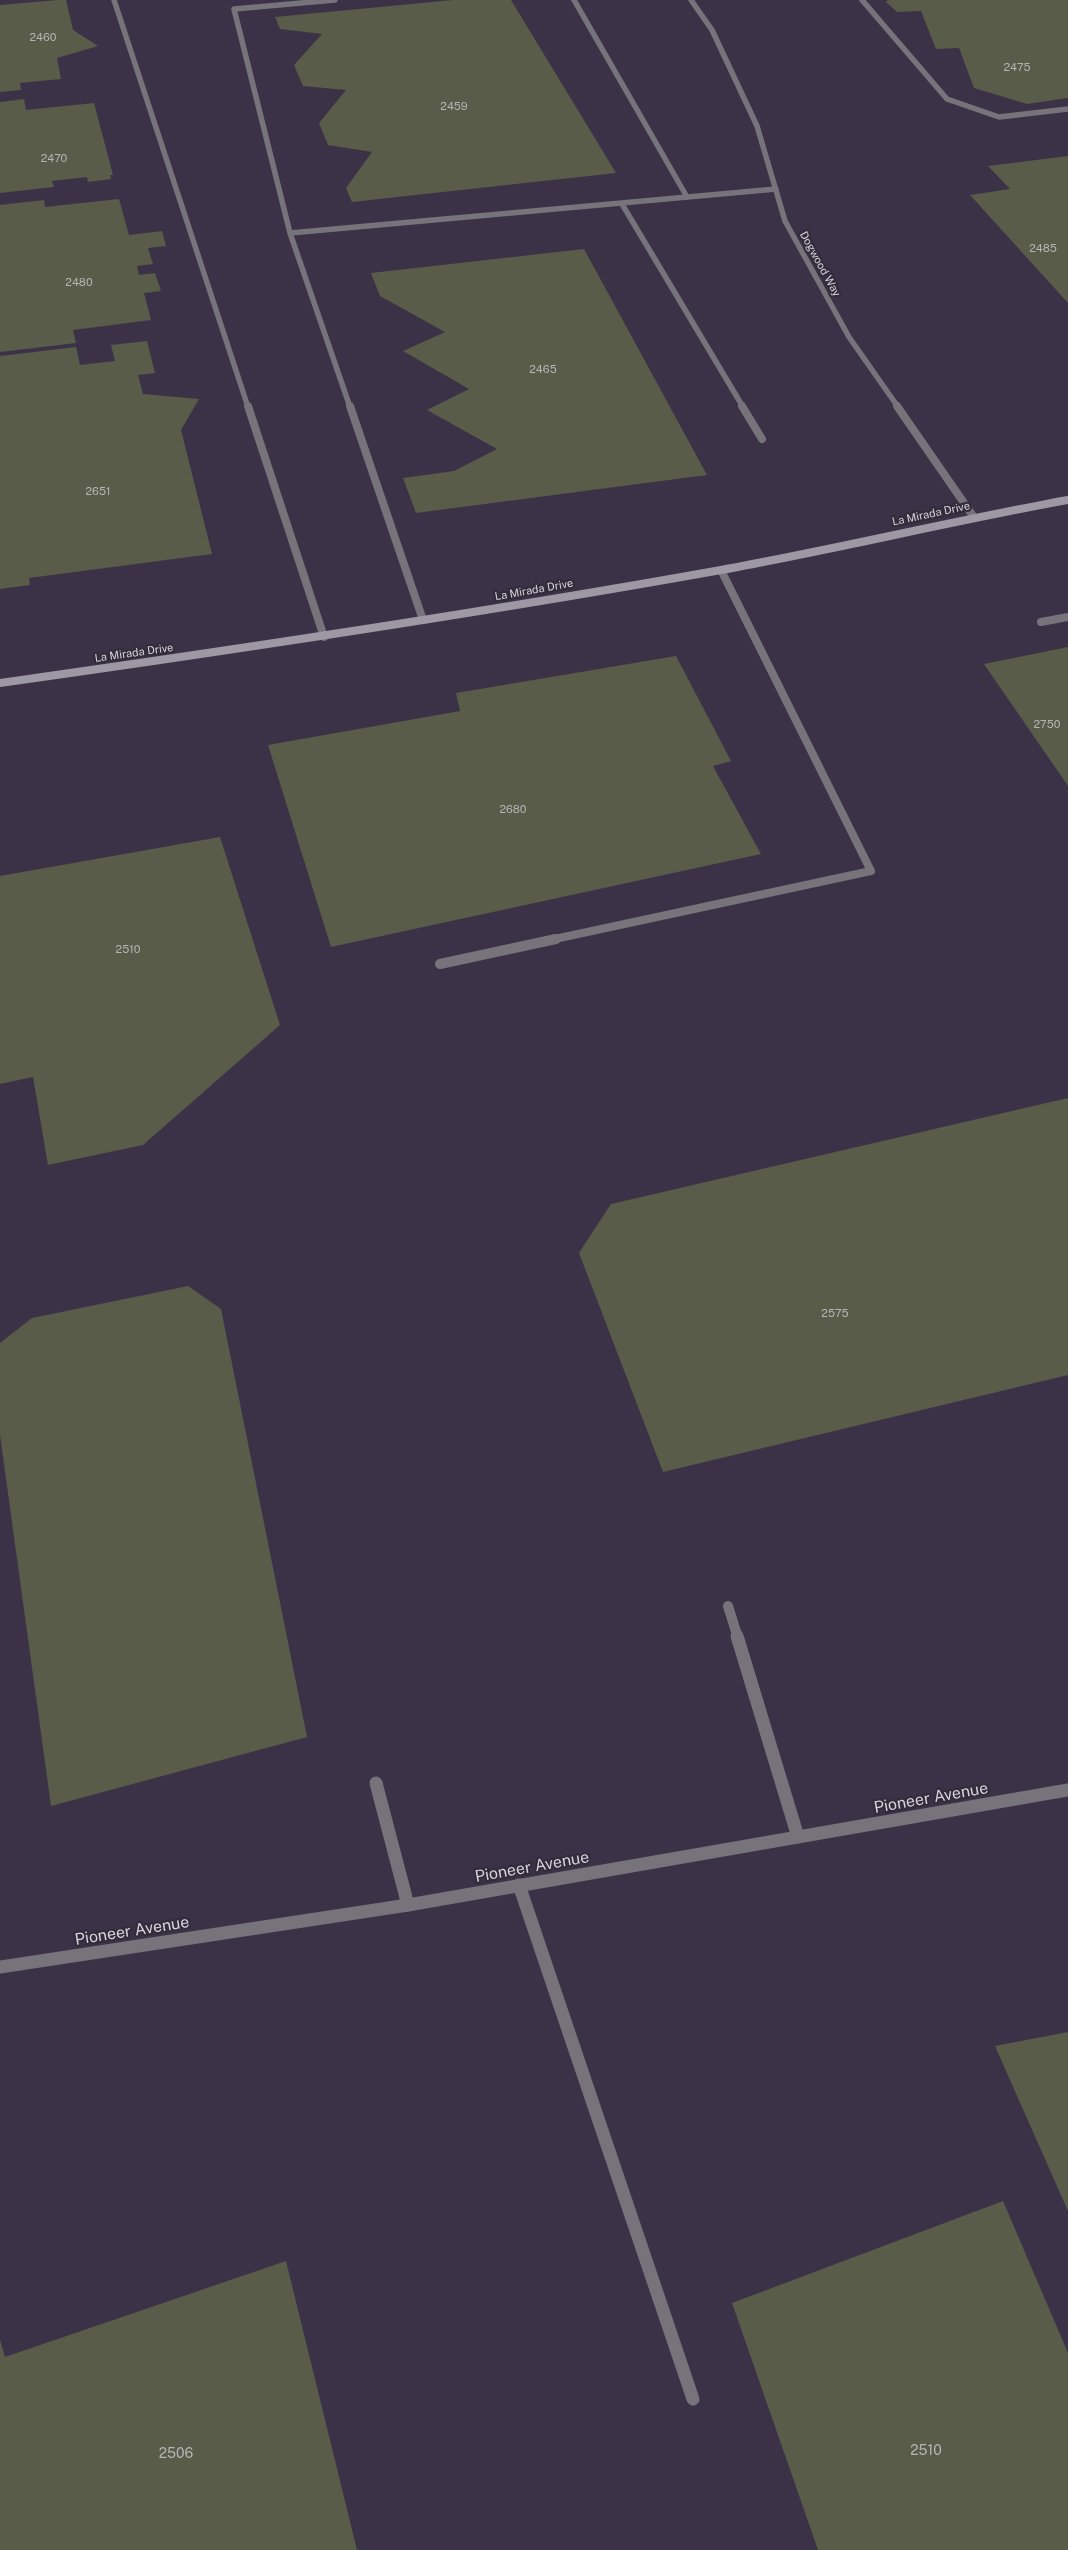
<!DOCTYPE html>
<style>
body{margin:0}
canvas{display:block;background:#332c3b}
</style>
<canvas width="1068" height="2550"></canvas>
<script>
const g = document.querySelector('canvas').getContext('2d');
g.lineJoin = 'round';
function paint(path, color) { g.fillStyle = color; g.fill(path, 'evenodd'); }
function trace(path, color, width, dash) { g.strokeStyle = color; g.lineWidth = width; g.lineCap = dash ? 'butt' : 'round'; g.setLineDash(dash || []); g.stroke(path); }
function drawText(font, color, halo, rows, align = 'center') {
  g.font = font + ' "Public Sans",sans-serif'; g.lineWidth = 4.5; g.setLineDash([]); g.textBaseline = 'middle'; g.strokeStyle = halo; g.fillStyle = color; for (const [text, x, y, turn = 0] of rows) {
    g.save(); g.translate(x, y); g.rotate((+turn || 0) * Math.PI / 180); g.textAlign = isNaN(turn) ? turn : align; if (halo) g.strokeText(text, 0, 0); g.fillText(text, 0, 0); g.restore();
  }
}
const built = new Path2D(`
 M0,0H1068V2550H0Z`);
const building = new Path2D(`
 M58,0H66L73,30L98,46L57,58L61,79L20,83L21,90L0,92V5Z
 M453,0H511L616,173L352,202L346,188L372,152L328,145L319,123L346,90L303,86L294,65L322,34L280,29L275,17Z
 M888,0H1068V98L1027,104L974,88L959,48L936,49L921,11L897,12L886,2Z
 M24,99L26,110L94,103L113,175H110L111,179L88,182L87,177L52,181L54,187L0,193V102Z
 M1068,156V303L970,195L1010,189L988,166Z
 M119,199L129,235L162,231L166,246L148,248L153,264L137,266L139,275L155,273L161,291L144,293L151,320L73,330L76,343L0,352V205L44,200L45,207Z
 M584,249L707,475L416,513L403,478L454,471L497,449L427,410L469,389L403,351L445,332L380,296L371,273Z
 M147,341L155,373L138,375L143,394L199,399L181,430L212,554L29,578L30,585L0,589V356L76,347L80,365L115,361L111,345Z
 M1068,647V786L984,664Z
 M676,656L731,761L713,766L761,854L331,947L268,745L460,711L456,693Z
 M220,837L280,1025L143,1145L48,1165L33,1077L0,1084V876Z
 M1068,1098V1375L663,1472L579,1253L611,1204Z
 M188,1286L221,1309L307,1737L51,1806L0,1435V1343L32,1318Z
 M1068,2032V2211L995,2046Z
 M1003,2201L1068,2353V2550H818L732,2303Z
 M286,2261L357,2550H0V2340L5,2357Z`);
const serviceFar3 = new Path2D(`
 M114,0L248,407
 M335,0L234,9L290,233L776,189
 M574,0L687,197
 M862,0L947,99L999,117L1068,109
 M622,204L743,407
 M290,233L350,407`);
const serviceFar2 = new Path2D(`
 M248,406L324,637
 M350,406L423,620
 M742,406L762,439
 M1041,622L1068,617
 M550,940L871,871L721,570`);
const serviceFar1 = new Path2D(`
 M440,964L556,939
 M728,1606L738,1638`);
const service = new Path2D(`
 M737,1636L798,1837
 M376,1783L408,1905
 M519,1885L693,2399`);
const minorFar2 = new Path2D(`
 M691,0L712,30L757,126L785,221L849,337L898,407`);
const minorFar1 = new Path2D(`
 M897,406L973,516`);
const minor = new Path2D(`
 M0,1967L408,1905L1068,1790`);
const secondary = new Path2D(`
 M0,683C241,649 481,613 721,570C837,549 952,521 1068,500`);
const numberNames = [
 ["2460",43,38],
 ["2475",1017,68],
 ["2459",454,107],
 ["2470",54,159],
 ["2485",1043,249],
 ["2480",79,283],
 ["2465",543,370],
 ["2651",98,492],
 ["2750",1047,725],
 ["2680",513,810],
 ["2510",128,950],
 ["2575",835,1314]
];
const farStreetnames = [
 ["Dogwood Way",820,264,61],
 ["La Mirada Drive",931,514,-12],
 ["La Mirada Drive",534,590,-10],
 ["La Mirada Drive",134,653,-8]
];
const nearNumbernames = [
 ["2510",926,2451],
 ["2506",176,2454]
];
const nearStreetnames = [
 ["Pioneer Avenue",931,1798,-10],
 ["Pioneer Avenue",532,1867,-10],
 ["Pioneer Avenue",132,1931,-9]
];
paint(built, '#3c3247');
paint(building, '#585c49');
trace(serviceFar3, '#76737b', 5.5);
trace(serviceFar2, '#76737b', 8);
trace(serviceFar1, '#76737b', 10);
trace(service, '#76737b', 13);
trace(minorFar2, '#76737b', 5.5);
trace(minorFar1, '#76737b', 8);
trace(minor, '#76737b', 13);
trace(secondary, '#9e98a5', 8);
drawText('11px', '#b7b4b7', null, numberNames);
drawText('11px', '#d7d2dc', '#332c3b', farStreetnames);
drawText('14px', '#b7b4b7', null, nearNumbernames);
drawText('16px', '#d7d2dc', '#332c3b', nearStreetnames);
</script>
